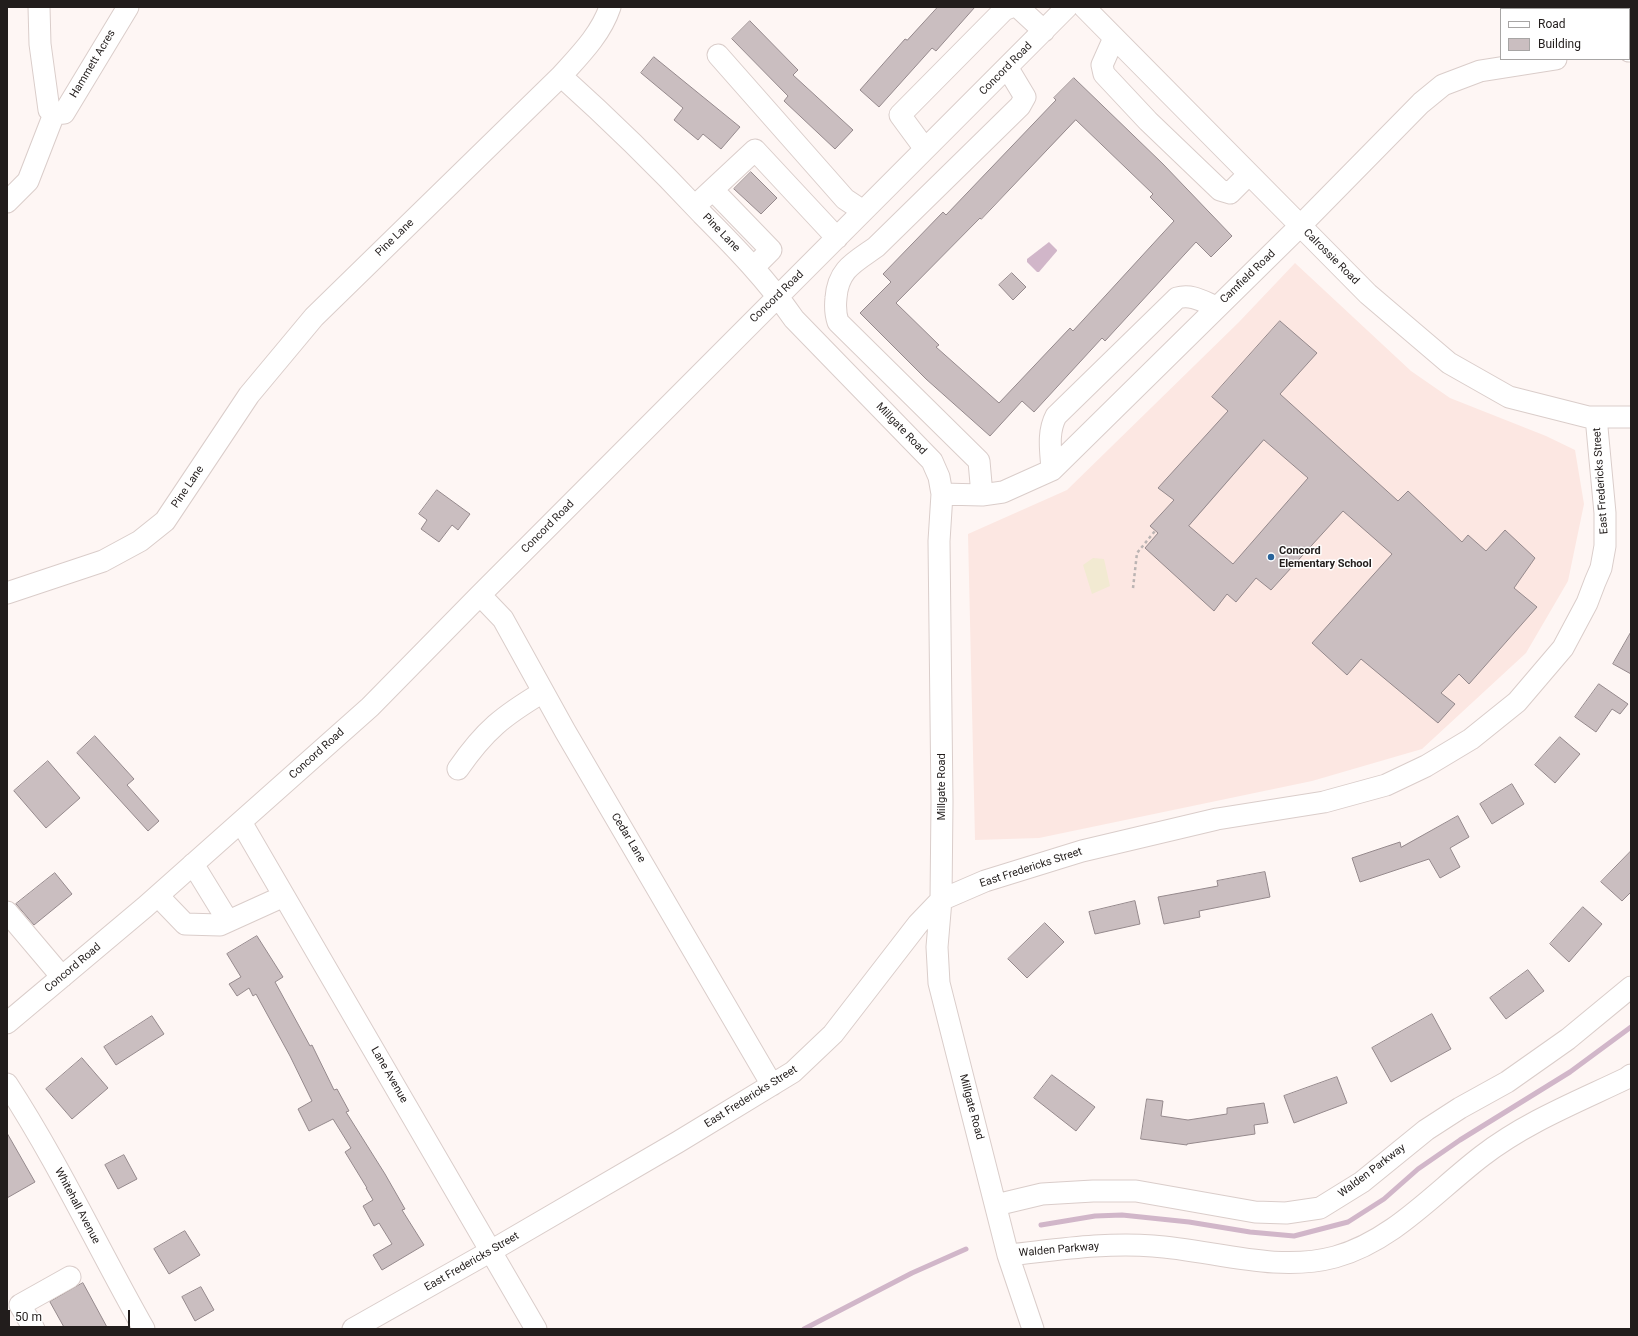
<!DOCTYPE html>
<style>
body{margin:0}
#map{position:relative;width:1638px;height:1336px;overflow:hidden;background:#fef6f4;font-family:Roboto,sans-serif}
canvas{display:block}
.frame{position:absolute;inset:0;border:8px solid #221d1c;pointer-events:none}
.legend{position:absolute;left:1500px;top:8px;width:130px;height:52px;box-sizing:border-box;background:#fff;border:1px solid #a7a5a4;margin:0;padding:5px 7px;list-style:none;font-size:12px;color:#221d1c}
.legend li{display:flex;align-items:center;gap:8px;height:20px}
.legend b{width:20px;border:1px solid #a7a5a4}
.scale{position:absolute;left:8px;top:1310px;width:122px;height:18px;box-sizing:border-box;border:2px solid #221d1c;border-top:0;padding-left:5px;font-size:12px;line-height:14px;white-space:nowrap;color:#221d1c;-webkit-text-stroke:3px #fff;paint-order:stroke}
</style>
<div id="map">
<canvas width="1638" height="1336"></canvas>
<div class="frame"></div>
<ul class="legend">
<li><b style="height:5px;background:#fff"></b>Road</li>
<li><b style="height:11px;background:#cabec0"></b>Building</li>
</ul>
<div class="scale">50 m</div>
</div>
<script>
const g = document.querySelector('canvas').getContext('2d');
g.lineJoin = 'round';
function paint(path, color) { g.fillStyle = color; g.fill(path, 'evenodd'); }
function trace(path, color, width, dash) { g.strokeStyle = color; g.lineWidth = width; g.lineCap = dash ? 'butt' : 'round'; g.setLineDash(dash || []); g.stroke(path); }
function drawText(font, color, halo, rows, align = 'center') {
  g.font = font + ' Roboto,sans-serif'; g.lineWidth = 3; g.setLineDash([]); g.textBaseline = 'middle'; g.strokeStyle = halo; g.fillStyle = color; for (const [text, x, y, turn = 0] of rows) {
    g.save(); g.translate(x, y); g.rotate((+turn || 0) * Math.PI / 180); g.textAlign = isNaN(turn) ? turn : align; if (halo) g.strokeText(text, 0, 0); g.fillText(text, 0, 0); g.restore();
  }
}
const built = new Path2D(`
 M1295,263L1411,371L1450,398L1546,436L1575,450L1584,504L1568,581L1526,653L1422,749L1312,781L1039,838L975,840L968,534L1067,490L1239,322Z`);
const green = new Path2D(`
 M1093,558L1104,559L1110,586L1092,594L1083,565Z`);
const water = new Path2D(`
 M1049,242L1057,250V251L1039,272H1037L1027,262V259Z`);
const stream = new Path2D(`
 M1041,1225L1095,1216L1122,1215L1189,1222L1250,1232L1294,1236L1348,1222L1384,1199L1418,1169L1460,1140L1570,1072L1631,1027
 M804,1329L912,1273L966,1249`);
const building = new Path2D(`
 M938,7H975L936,51L932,48L879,107L860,90L905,39L907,40Z
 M750,21L798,70L793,75L853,130L835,149L784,101L788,96L732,39Z
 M654,57L740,127L721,149L703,134L698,140L674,120L683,108L641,73Z
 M1074,78L1163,164L1232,236L1211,257L1196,242L1105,341L1102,338L1034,412L1022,401L990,436L926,379L860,313L891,282L883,274L943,212L946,215L1056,100L1054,98ZM1076,120L1153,194L1150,197L1174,221L1073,331L1070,328L999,403L936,347L939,345L896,303L980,218L981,219Z
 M751,172L777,198L761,214L734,189Z
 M1012,273L1026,287L1013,300L999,285Z
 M1280,321L1317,353L1280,394L1398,501L1408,491L1462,542L1468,535L1486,551L1505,530L1535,558L1514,588L1537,607L1469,684L1459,674L1441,693L1455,704L1438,723L1361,659L1347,675L1312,643L1392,554L1343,511L1271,590L1256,578L1236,602L1227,594L1214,611L1145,548L1158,533L1150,526L1174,500L1158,488L1228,411L1212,397ZM1264,440L1308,478L1233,564L1189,526Z
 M437,490L470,514L458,530L452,525L439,542L421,529L427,520L419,514Z
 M1631,632V674L1613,664Z
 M1599,684L1628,704L1620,714L1612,709L1596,732L1575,717Z
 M95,736L134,779L127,785L159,821L148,831L77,753Z
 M1560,737L1580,754L1555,783L1535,765Z
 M48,761L80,798L46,828L14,791Z
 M1512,784L1524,804L1492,824L1480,804Z
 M1458,816L1469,837L1450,848L1460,867L1440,878L1429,859L1360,882L1352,858L1400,842L1401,847Z
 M1631,851V892L1622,901L1601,882Z
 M1265,872L1270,897L1199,911L1200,917L1164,924L1158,897L1218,886L1217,881Z
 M55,873L72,894L34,925L16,904Z
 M1135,901L1140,924L1095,934L1089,912Z
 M1583,907L1602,924L1569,962L1550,944Z
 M1045,923L1064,942L1027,978L1008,959Z
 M257,936L283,977L275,982L310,1046L312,1045L334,1090L337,1089L349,1111L346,1112L385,1174L405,1209L402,1210L424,1245L382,1270L373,1255L392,1244L379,1223L374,1226L363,1206L373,1200L366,1188H367L345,1152L351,1148L333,1119L309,1131L298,1109L312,1101L290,1056L256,994L253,996L249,988L237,996L229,984L241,977L227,954Z
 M1528,970L1544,991L1506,1019L1490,998Z
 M1432,1014L1451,1049L1391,1082L1372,1048Z
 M152,1016L164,1034L116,1065L104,1047Z
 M82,1058L108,1088L72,1119L46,1089Z
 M1052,1075L1095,1107L1076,1131L1034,1098Z
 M1337,1077L1347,1103L1294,1123L1284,1096Z
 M1147,1099L1163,1101L1161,1116L1188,1120L1227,1114V1108L1264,1103L1268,1123L1254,1125L1255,1134L1187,1144V1145L1141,1139Z
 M7,1133L35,1182L7,1198Z
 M124,1155L137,1179L118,1189L105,1165Z
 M185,1231L200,1255L169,1274L154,1249Z
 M83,1283L108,1329H65L50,1302Z
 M201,1287L214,1310L195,1321L182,1297Z`);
const path = new Path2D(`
 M1133,588L1137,553L1155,531`);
const minor = new Path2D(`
 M39,7L40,44L49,110L54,114L64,113L128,7
 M1018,7L1044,31
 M1084,7L1368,294L1449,363L1509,397L1588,417H1631
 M1114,38L1102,65L1104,74L1148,121L1220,190L1230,193L1249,174
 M1629,51H1631
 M718,55L845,199L863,211
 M561,76C610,120 657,166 702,214C735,247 767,280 794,319L932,461L939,477L942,494L939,541L942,802L941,900L937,947L939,983L1008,1255L1033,1329
 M925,149L900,115L1004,10L1011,7
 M713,190L771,250L754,267
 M7,202L28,181L54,114
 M695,206L755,150L837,238
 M1052,470C1051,452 1047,433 1056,416L1177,298C1192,294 1202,301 1216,307
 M942,494L982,495L1003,492L1052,470L1300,226L1421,103L1443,85L1480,71L1556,59
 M982,495L979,461L838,322C835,313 835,307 836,298C838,269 855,262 876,247L1020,106L1025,97L1007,67
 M7,593L103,561L140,541L165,521L249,395L314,317L561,76C580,55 601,34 610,7
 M480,595L503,619L565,731L772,1085
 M458,769C485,730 503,716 543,692
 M241,822L536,1329
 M193,864L228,921
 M158,896L185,924L220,925L284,896
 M7,912L62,977
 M7,1023L145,907L370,707L480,595L1067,7
 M7,1084C58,1162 98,1248 144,1329
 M996,1205L1042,1194L1093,1191H1136L1255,1212L1286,1213L1320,1208L1362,1182L1426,1130L1460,1108L1507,1082L1568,1039L1631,987
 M1008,1255C1056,1250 1105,1242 1153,1246C1213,1250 1275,1273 1335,1257C1393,1241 1435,1192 1482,1156C1526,1122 1577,1102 1627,1078L1631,1075
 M34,1329L20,1305L70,1277
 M353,1329L491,1251L678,1142L793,1072L833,1034L918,924L941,900L985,881L1082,851L1217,819L1324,802L1386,785L1426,766L1471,739L1517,702L1563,648L1587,603L1595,582L1601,568L1605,546V513L1596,417`);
const markers = [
 [1271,557,4,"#29639a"]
];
const streetNames = [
 ["Hammett Acres",93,64,-59],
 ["Concord Road",1006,69,-45],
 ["Pine Lane",721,233,46],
 ["Pine Lane",395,238,-44],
 ["Calrossie Road",1331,257,45],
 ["Camfield Road",1248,277,-44],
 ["Concord Road",777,297,-44],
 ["Millgate Road",901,429,46],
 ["East Fredericks Street",1601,481,-94],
 ["Pine Lane",188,487,-56],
 ["Concord Road",548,527,-45],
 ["Concord Road",317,754,-42],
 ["Millgate Road",942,787,-90],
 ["Cedar Lane",628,838,59],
 ["East Fredericks Street",1031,868,-18],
 ["Concord Road",73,968,-40],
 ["Lane Avenue",389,1075,60],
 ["East Fredericks Street",751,1097,-32],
 ["Millgate Road",971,1107,75],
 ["Walden Parkway",1372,1171,-37],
 ["Whitehall Avenue",77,1206,62],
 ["Walden Parkway",1059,1250,-5],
 ["East Fredericks Street",472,1262,-30]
];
const poiNames = [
 ["Concord",1279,551],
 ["Elementary School",1279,564]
];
paint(built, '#fce7e2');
paint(green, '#f2ead2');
paint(water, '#d1b6c9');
trace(stream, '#d1b6c9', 5);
paint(building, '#cabec0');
trace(building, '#95898c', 1);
trace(minor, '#dacdca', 23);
trace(path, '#bbb4b3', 2.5, [3, 3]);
trace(minor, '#fff', 21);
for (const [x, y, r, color] of markers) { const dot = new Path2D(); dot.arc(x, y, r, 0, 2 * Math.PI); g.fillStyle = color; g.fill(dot); trace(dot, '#fff', 1.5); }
drawText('11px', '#221d1c', '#fff', streetNames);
drawText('bold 11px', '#221d1c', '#fff', poiNames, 'left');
</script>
